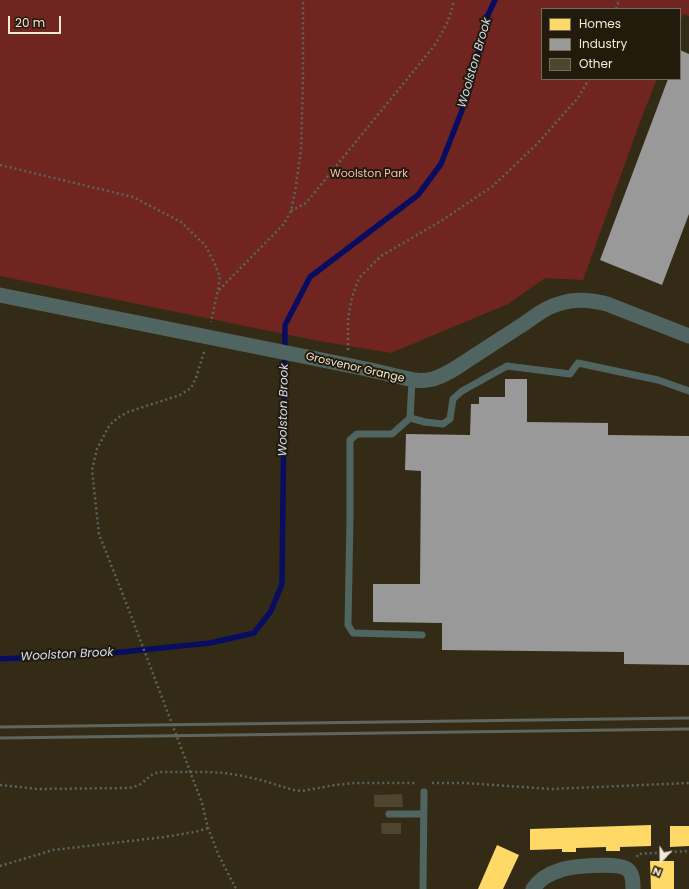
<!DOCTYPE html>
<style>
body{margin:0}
#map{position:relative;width:689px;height:889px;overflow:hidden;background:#342b16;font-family:Poppins,sans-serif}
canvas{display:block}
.legend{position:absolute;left:541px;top:8px;width:140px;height:72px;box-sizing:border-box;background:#221b0b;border:1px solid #756d5b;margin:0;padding:5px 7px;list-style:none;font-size:12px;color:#f2e8d3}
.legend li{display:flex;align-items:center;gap:8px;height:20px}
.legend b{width:20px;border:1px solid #756d5b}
.north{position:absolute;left:641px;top:841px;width:40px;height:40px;-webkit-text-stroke:3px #221b0b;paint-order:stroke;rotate:201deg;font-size:11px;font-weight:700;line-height:16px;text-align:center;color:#f2e8d3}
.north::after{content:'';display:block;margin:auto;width:14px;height:18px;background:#f2e8d3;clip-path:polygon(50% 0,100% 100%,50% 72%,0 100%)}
.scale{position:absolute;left:8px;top:16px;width:53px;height:18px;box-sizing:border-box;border:2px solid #f2e8d3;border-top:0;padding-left:5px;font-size:12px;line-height:14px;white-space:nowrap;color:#f2e8d3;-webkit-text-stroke:3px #221b0b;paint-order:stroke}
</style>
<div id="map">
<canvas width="689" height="889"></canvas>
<ul class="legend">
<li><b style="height:11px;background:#ffd966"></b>Homes</li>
<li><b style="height:11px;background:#999"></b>Industry</li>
<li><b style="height:11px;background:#4d452d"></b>Other</li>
</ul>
<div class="north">N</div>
<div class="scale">20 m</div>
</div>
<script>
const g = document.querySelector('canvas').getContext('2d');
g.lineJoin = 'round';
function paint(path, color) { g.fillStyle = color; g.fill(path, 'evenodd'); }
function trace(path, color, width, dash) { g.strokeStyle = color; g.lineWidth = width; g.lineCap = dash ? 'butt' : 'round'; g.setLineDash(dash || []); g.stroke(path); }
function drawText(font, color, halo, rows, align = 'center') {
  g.font = font + ' Poppins,sans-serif'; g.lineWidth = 4; g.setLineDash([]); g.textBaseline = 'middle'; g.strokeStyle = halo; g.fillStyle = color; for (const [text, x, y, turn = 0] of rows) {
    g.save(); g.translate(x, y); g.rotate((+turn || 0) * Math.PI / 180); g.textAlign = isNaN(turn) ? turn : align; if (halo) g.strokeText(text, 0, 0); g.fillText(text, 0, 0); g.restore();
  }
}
const green = new Path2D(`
 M0,0H689V16L683,14L680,22V9H542V79H657L643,114L583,280L545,278L508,304L391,353L319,341L0,276Z`);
const homes = new Path2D(`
 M651,825V846L620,847V851H606V847L576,848V852H562V849L530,850V829Z
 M670,826H689V846L670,847Z
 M497,845L519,855L503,889H478Z
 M650,861H674V889H651Z`);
const industry = new Path2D(`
 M680,50L689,54V214L662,285L600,260L668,79H680Z
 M505,379H527V422L608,423V435L689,436V665L624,664V652L442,650V623L373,622V584H420L421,471L405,470L406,434L470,435L471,404H479V397H505Z`);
const stream = new Path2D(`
 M0,659L112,653L210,643L254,633L271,611L282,584L285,325L310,277L418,195L441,164L468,95L487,17L495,0`);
const building = new Path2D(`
 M402,794L403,807H374V795Z
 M381,823H401V834H382Z`);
const path = new Path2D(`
 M616,9L619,0
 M0,165L133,197L181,222L205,245L214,262L220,277L218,290L211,322
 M291,211L306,203L434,46C444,30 450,19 454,0
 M219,290L284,224L291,211L295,192L301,150L303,80V0
 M348,350V319L352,297L359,278L381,256L441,221L493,186L537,144L578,98L589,79
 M204,352L196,378L191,388L180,395L128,412L119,417L114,421L109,426L97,449L92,470L99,534L130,613L202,803L208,828L219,856L235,887L238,889
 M432,783H465L551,789L689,783
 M0,785L38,789L129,788C134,787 138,786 142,783C149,778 149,775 159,772H207L225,773L243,776L261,780L293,790L302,791L335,785L354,783H417
 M637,857L638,854L689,851
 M0,866L53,850L164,837L195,832L208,828`);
const lane = new Path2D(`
 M412,381L410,418L392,434H357L350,440V518L348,625L353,633L422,635
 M410,418L425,422L443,424L450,419L453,399L462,391L507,366L570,374L578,363L658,380L689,391
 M389,814H423
 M423,889L424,792`);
const street = new Path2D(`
 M0,295L347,365C362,368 377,371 392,375C407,378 417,383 433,379C447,375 459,366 471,358C488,347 505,336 522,325C534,317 547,306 562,303C577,298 592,300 607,304L689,336
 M533,889C539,880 548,874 558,871C569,866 617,862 627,869C633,873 633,882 633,889`);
const rail = new Path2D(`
 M0,727L689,718
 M0,738L689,729`);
const parkNames = [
 ["Woolston Park",369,174]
];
const streetNames = [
 ["Grosvenor Grange",355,368,13]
];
const waterNames = [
 ["Woolston Brook",475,63,-74],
 ["Woolston Brook",284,410,-89],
 ["Woolston Brook",67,655,-3]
];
paint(green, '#702520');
paint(homes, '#ffd966');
paint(industry, '#999');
trace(stream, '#090d61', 5.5);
paint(building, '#4d452d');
trace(path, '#596660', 2.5, [2, 3]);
trace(lane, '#506562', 7);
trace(street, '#506562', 15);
trace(rail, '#5f665d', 3);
drawText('11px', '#fbbdb6', '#221b0b', parkNames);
drawText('11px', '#f2e8d3', '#221b0b', streetNames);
drawText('italic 12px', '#d2ddf6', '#221b0b', waterNames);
</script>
